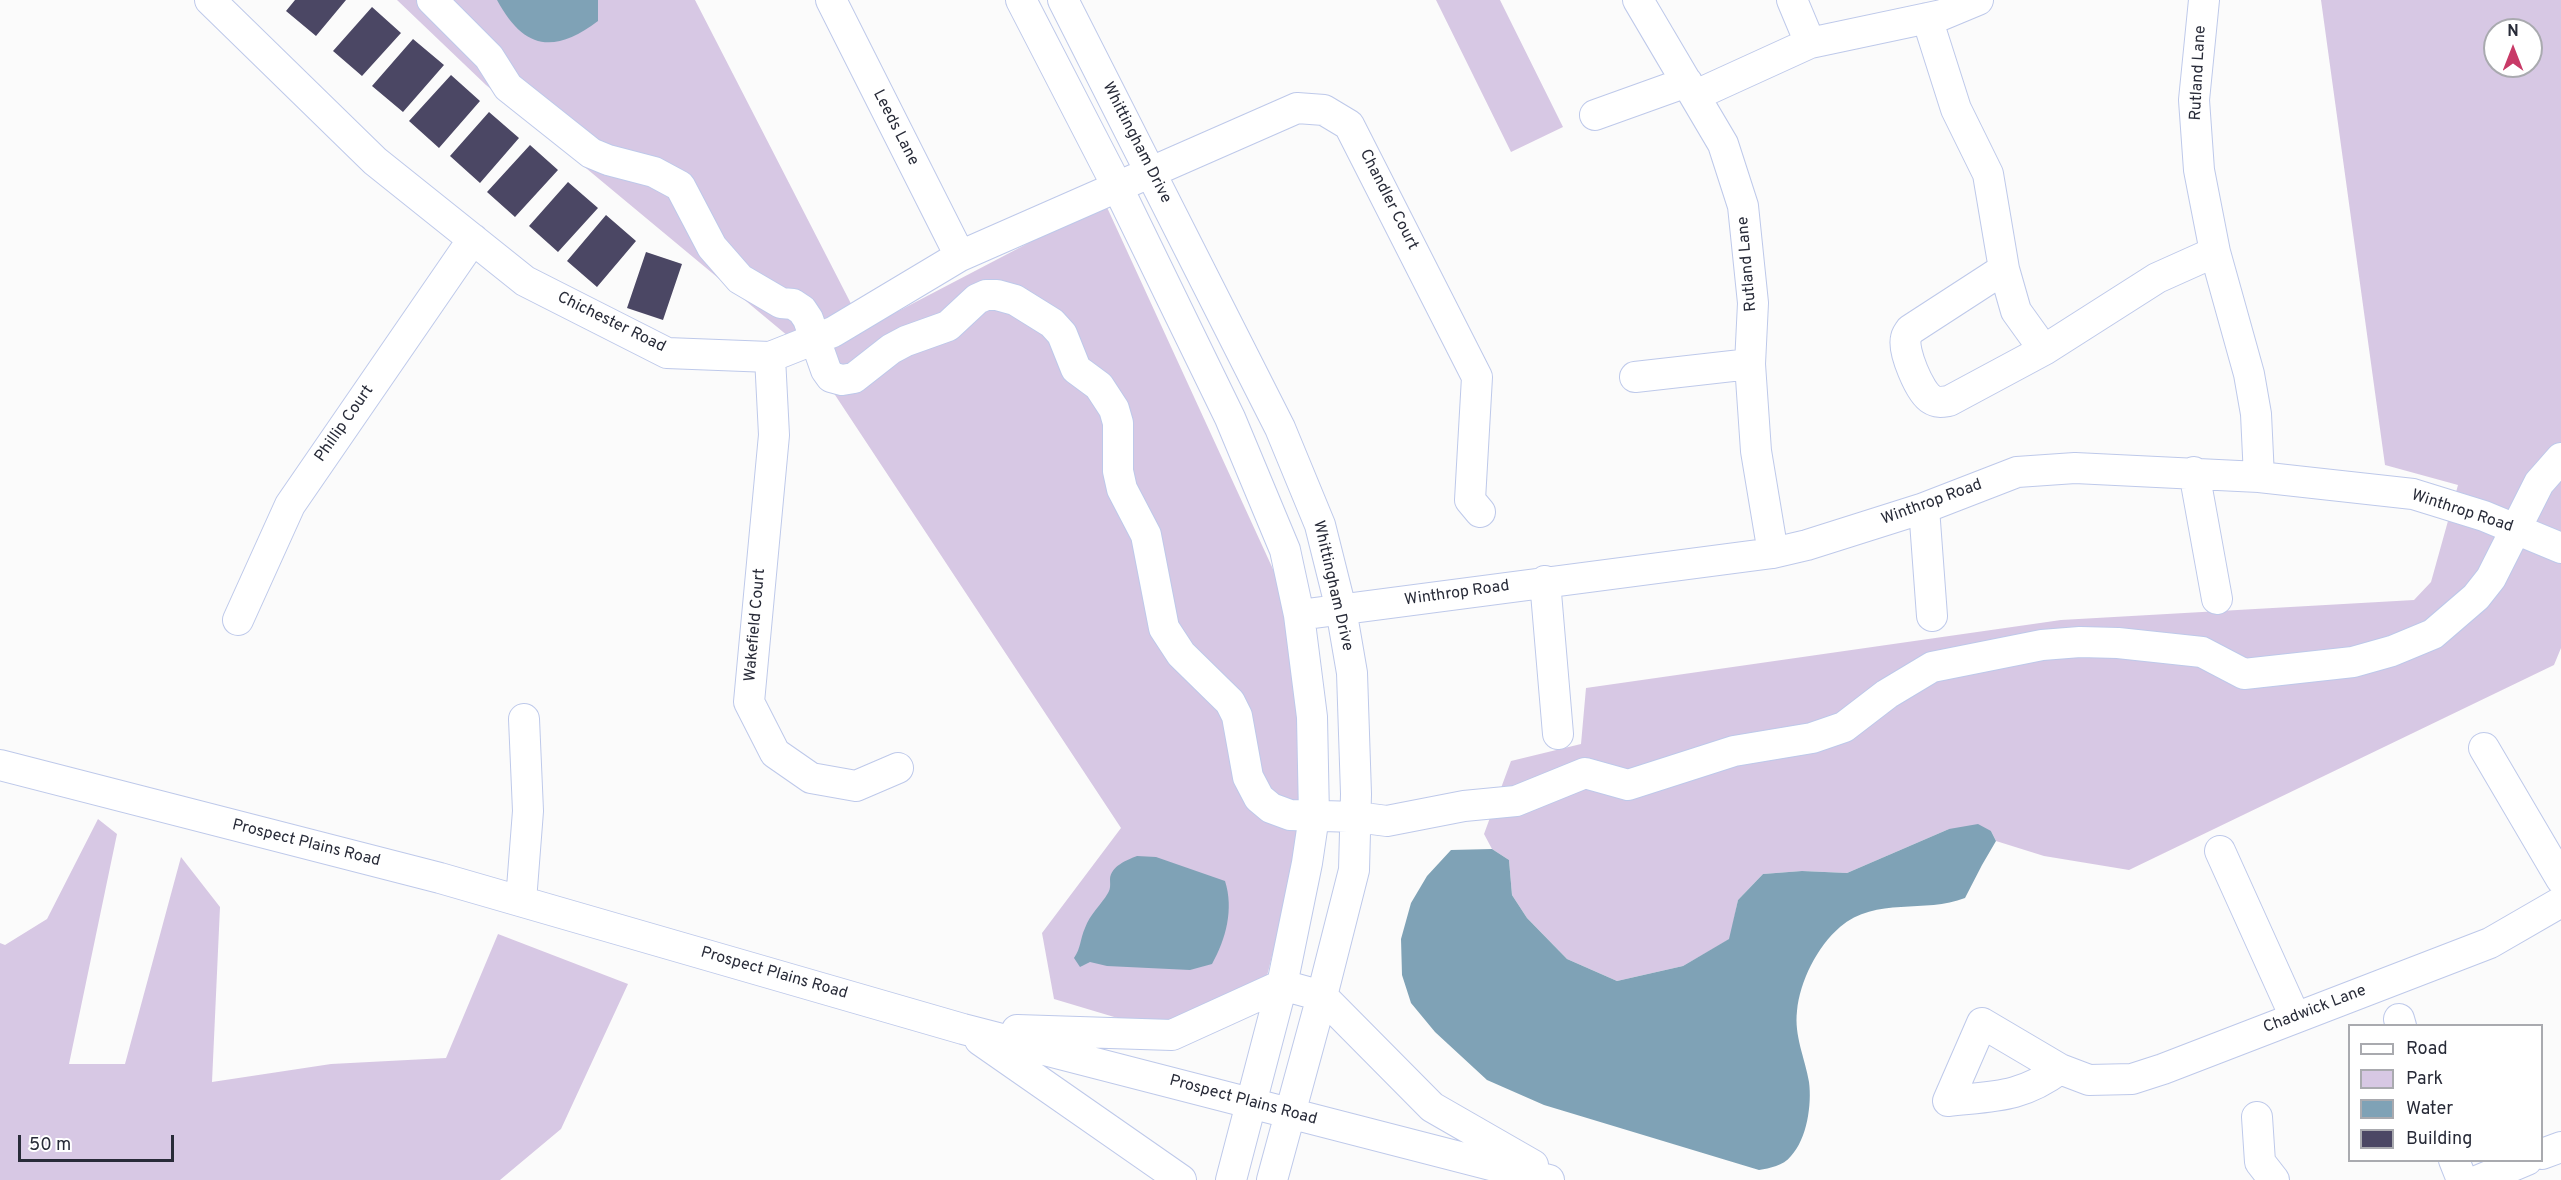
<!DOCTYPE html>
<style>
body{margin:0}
#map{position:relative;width:2561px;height:1180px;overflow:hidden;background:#fbfbfb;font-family:Overpass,sans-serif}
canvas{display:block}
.legend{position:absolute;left:2348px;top:1024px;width:195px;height:138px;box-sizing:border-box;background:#fff;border:2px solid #a9aaaf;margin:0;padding:8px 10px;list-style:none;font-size:18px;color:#282b38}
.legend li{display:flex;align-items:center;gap:12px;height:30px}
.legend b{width:30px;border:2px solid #a9aaaf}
.north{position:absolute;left:2483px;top:18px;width:60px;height:60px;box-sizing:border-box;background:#fff;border:2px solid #a9aaaf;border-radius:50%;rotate:0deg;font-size:16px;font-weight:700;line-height:24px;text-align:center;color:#282b38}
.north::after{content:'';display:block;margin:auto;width:21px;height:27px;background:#c83a67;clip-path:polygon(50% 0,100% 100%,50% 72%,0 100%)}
.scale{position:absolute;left:18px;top:1135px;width:156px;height:27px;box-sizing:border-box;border:3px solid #282b38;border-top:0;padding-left:8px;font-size:18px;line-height:21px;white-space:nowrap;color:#282b38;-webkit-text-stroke:4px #fff;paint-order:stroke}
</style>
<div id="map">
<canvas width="2561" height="1180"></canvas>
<ul class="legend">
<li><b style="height:8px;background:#fff"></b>Road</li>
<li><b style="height:16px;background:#d7c8e4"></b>Park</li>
<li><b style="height:16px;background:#7fa2b6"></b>Water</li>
<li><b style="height:16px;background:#4b4764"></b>Building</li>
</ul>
<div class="north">N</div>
<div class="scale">50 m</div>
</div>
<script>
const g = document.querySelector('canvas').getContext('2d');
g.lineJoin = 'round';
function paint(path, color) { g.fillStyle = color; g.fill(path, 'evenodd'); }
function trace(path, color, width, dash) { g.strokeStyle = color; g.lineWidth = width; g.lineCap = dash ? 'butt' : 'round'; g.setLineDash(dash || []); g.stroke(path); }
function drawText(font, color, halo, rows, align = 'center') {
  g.font = font + ' Overpass,sans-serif'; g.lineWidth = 6; g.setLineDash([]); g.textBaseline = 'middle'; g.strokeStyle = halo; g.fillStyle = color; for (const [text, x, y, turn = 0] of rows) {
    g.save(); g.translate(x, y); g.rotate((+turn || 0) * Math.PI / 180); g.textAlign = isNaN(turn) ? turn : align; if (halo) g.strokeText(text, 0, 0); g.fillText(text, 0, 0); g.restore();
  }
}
const green = new Path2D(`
 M397,0H695L864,329L1105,203L1289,604L1305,824L1262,996L1171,1034L1054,999L1042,933L1121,828L806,351L486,85Z
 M1436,0H1500L1563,127L1511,152Z
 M2321,0H2561V648L2554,665L2129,870L2044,856L1996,841L1991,831L1949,829L1847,873L1802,871L1763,874L1738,900L1730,939L1683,966L1617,981L1567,959L1527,918L1512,895L1509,860L1492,849L1484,834L1511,761L1581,744L1586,688L2061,620L2414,600L2431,582L2458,485L2385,465ZM2495,30H2531V66H2495Z
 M98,819L117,834L69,1064H125L181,857L220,907L212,1082L331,1064L446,1058L498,934L628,984L561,1129L500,1180H0V943L5,945L47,919Z`);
const water = new Path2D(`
 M497,0H598V21C554,54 524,50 497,0Z
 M1978,824L1991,831L1996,841L1982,865L1965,898C1925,914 1876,896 1840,927C1817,947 1800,981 1797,1011C1794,1036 1805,1058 1809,1082C1812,1104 1807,1139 1791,1156C1783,1166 1770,1168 1759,1170L1544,1105L1487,1080L1435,1032L1411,1003L1402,975L1401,939L1411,903L1427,876L1451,850L1492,849L1509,860L1512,895L1527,918L1567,959L1617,981L1683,966L1729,939L1738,900L1763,874L1802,871L1847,873L1949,829Z
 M1137,856L1156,857L1225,881C1234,909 1226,939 1212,964L1190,970L1107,966L1090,962L1080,967L1074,958C1081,948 1080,939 1085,928C1090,914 1101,905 1108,893C1111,888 1110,884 1110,879C1111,866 1127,860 1137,856Z`);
const building = new Path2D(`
 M295,0H346L316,36L286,11Z
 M372,7L401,33L362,76L333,51Z
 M413,39L444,65L403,112L372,86Z
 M451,75L480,101L439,148L409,121Z
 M489,112L519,138L480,183L450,156Z
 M530,145L558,170L515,217L487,192Z
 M568,182L598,208L558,252L529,226Z
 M606,215L636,241L597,287L567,261Z
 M646,252L682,264L663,320L627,308Z`);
const minor = new Path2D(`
 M210,0L375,161L525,281L667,353L770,357L833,332L960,256L1297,108L1324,110L1349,125L1477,377L1470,500L1480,512
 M432,0L489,57L508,87L591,153L608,160L654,172L680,186L712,247L740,279L781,303L793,304L802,310L808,319L826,370L831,377L842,380L854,378L891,349L906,341L948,326L977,299L986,295H997L1015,300L1052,323L1062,334L1076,369L1099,386L1114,409L1118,423V471L1122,489L1146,535L1164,628L1181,654L1230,702L1237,716L1248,777L1259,798L1271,808L1290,815L1356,817L1387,821L1464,806L1516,801L1585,773L1628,785L1734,751L1812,738L1844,727L1887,694L1932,667L2042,645L2080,642L2118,643L2202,652L2244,674L2353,662L2392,651L2433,634L2476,597L2491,578L2539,483L2561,458
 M831,0L960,256
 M1021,0L1118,188L1230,418L1285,550L1299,615L1312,717L1314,816L1307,863L1282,985L1231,1180
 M1063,0L1280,428L1320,525L1341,609L1352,673L1356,794L1354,870L1322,996L1272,1180
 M1638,0L1723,144L1743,206L1753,303L1750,364L1756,451L1773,553
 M1792,0L1810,43
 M2204,0L2194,100L2199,170L2215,252L2249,374L2256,414L2259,477
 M1927,18L1956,109L1988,174L2004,269L2016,311L2044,350
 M1696,95L1810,43L1942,15L1978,0
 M1595,115L1687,82
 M2004,269L1910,330C1909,332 1906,335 1906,338C1902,350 1920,393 1931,399C1937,403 1942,402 1949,401L2044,350L2157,278L2215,252
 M770,357L774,435L749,702L775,753L811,778L856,786L898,768
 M1635,377L1750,364
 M2194,472L2217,599
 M1924,508L1932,616
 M1545,581L1558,734
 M1299,615L1773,553L1807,545L1924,508L2017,472L2075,468L2259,477L2413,494L2484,516L2561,548
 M238,620L290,505L473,239
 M2484,748L2561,879
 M0,765L440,878L963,1029L1549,1180
 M2220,851L2295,1017
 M521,901L528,811L524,719
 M2399,1019L2401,1026
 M1982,1023L2060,1069C2021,1098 1994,1096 1948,1101Z
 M1017,1030L1172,1035L1282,985L1322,996L1432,1107L1533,1165
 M980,1040L1181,1180
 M2060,1069L2089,1080L2132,1079L2163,1069L2490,943L2561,902
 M2257,1117L2260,1162L2274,1180
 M2542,1154L2561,1147
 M2454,1160L2462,1180
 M2479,1180L2527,1160`);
const streetNames = [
 ["Rutland Lane",2199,73,-87],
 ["Leeds Lane",895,128,63],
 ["Whittingham Drive",1136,143,63],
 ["Chandler Court",1388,200,63],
 ["Rutland Lane",1748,264,-95],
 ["Chichester Road",611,323,26],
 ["Phillip Court",345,424,-55],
 ["Winthrop Road",1932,503,-20],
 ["Winthrop Road",2462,512,18],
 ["Whittingham Drive",1332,586,77],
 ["Winthrop Road",1457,594,-8],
 ["Wakefield Court",756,625,-85],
 ["Prospect Plains Road",306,844,14],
 ["Prospect Plains Road",774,974,16],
 ["Chadwick Lane",2315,1010,-21],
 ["Prospect Plains Road",1243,1101,15]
];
paint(green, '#d7c8e4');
paint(water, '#7fa2b6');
paint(building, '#4b4764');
trace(minor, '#bec9ea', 32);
trace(minor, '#fff', 30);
drawText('16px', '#282b38', '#fff', streetNames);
</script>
